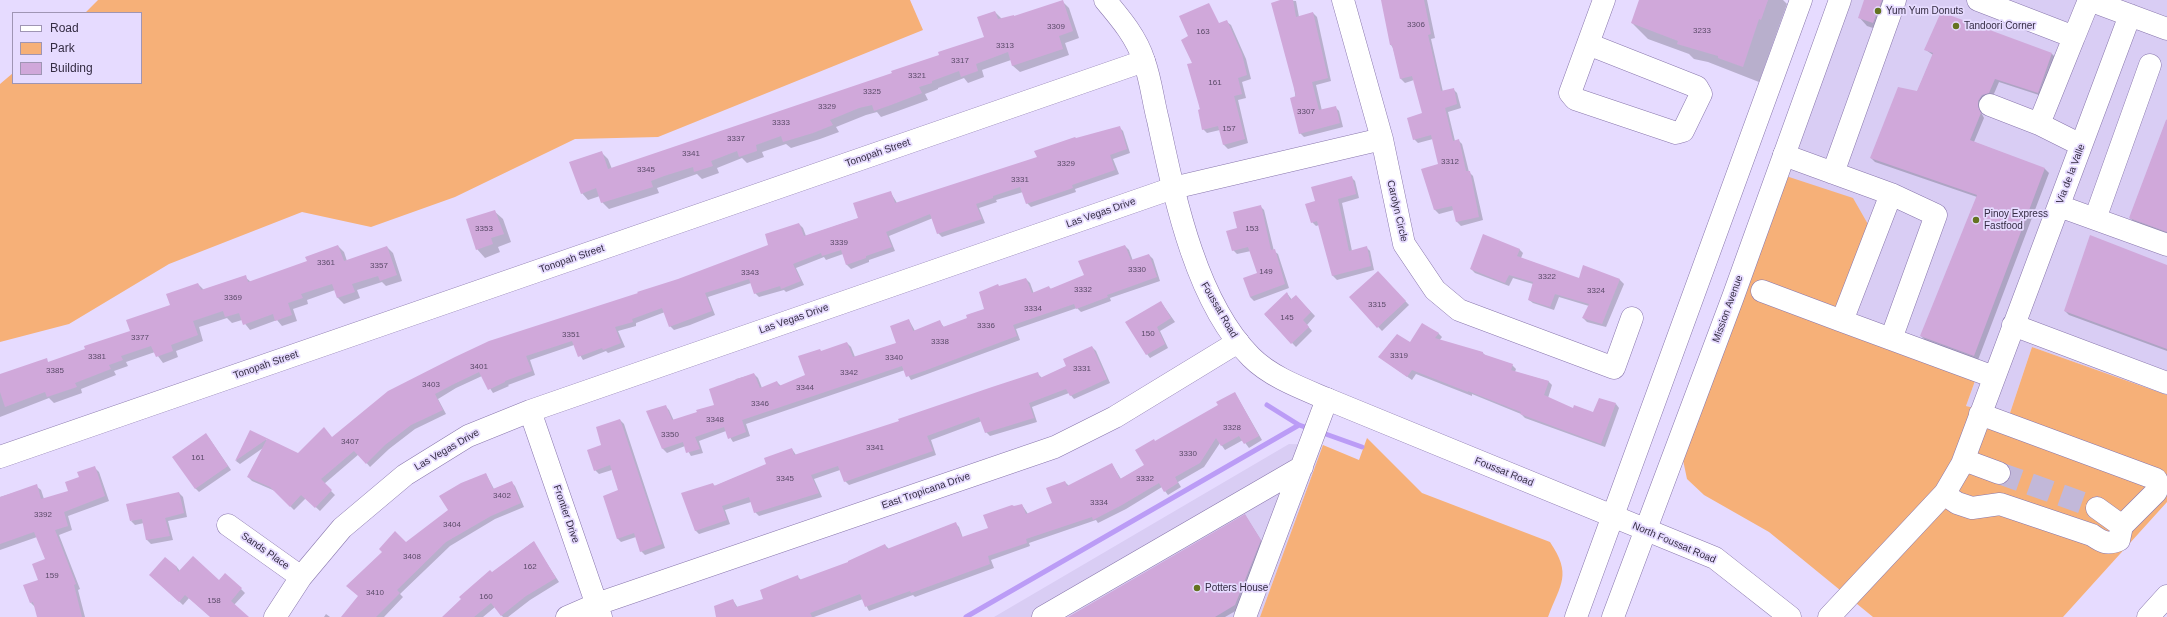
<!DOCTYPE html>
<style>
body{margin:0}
#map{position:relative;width:2167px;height:617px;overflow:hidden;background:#e6dbff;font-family:Arial,sans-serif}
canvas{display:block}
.legend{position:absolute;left:12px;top:12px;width:130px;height:72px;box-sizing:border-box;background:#e6dbff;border:1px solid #9f95b4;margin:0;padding:5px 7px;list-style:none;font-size:12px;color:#342c43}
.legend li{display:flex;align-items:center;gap:8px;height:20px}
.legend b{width:20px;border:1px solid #9f95b4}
</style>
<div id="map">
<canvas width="2167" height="617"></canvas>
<ul class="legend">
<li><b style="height:5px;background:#fff"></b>Road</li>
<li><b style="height:11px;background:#f6b078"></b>Park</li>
<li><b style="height:11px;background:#d0a8da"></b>Building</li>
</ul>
</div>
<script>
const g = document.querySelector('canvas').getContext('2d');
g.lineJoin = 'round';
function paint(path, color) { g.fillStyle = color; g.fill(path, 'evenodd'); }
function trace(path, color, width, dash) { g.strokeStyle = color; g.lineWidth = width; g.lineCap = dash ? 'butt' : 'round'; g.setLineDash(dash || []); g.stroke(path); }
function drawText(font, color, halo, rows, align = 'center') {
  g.font = font + ' Arial,sans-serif'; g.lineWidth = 3.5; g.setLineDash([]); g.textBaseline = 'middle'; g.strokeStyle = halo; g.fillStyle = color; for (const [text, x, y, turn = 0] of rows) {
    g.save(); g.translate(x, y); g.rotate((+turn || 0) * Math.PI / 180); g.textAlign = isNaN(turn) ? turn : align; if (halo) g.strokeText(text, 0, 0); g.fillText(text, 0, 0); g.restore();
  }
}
const built = new Path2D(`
 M1852,0H2167V395L2032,347L2009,416L1966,406L1975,381L1830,328L1786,176Z
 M1289,444L1323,445L1260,617H994Z`);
const green = new Path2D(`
 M98,0H910L923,30L658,137L575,139L455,197L371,227L302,212L169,264L69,324L0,342V84L13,73V83H141V13H85Z
 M1786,176L1853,198L1869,226L1830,328L1975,381L1966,406L2009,416L2032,347L2167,395V502L2063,617H1873L1769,532L1704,495L1687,479L1683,460Z
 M1367,438L1422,493L1550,542C1572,575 1561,583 1548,617H1260L1323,445L1359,460Z`);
const shadow = new Path2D(`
 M1283,0L1296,1L1299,17L1313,13L1317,17L1331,81L1316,85L1322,111L1335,107L1339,111L1343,127L1304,137L1300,133Z
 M1382,0H1427L1435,38L1431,39L1443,92L1453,89L1457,93L1461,108L1448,112L1455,141L1458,140L1462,144L1469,172L1473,176L1483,220L1461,226L1457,222L1454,210L1439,214L1435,210L1439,165L1433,139L1418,143L1414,139L1424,114L1414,80L1405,83L1401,79L1393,48L1391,45Z
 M1640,0H1783L1787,4L1759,82L1708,62L1694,59L1689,54L1648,39L1632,23Z
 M1865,0H1883L1890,7L1882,31L1867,26L1859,17Z
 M1062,1L1069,8L1079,38L1065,43L1069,55L1020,72L1013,66L1011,60L982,70L984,77L968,83L964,78L938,88V89L925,94L928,100L898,111L881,117L877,112L866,115L836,127L839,132L820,139L791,148L786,144L762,152L764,157L747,163L742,158L717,168L719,173L702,179L697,174L657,188L659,193L609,209L602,202L600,196L588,200L582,193L601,152L608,159L612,169L893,74L985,38L995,12L1002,19L1015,17Z
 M1227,22L1231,25L1246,59L1251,79L1242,82L1246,98L1238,100L1248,143L1228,149L1224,145L1220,130L1207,133L1203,129L1193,63L1216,29Z
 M1926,50L2052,54L2056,58L2042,96L1999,82L1993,96L1982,104L1981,112L1984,118L1974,142L2045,169L2049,173L1978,360L1925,340L1921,336L1977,197L1875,162L1871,158L1917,92L1933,55Z
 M2167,119V234L2134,222L2130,218Z
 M1119,127L1123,131L1130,153L1113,159L1119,174L1075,189L1076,192L1031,207L1027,203L1023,192L996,200L997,202L979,208L985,223L942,237L938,233L933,218L889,236L895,251L869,260V262L851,269L847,265L843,254L826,260L824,257L796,268L804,285L786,292L784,290L759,297L755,293L751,283L708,297L715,315L690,325L674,330L670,326L665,312L636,323V326L618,331L625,347L608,353L606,351L583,360L574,345L530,360L535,375L508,385L509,386L493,393L482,376L456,388L438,399L446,414L415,429L389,449L370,467L359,454L324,484L335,495L320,511L306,498L294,510L275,491L252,481L248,477L263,448L240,464L236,461L250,432L298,454L679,280L770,245L799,224L803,228L806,236L859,218L891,193L897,203L1038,158L1077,139Z
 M1351,177L1355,181L1359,198L1342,203L1352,251L1366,247L1370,251L1374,270L1337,280L1333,276L1319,225L1316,226L1312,222L1316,202Z
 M1260,206L1264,210L1274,251L1278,254L1289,288L1254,301L1250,297L1258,273L1251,251L1237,254L1233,250L1238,229Z
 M494,211L503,219L511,242L498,247L500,252L485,258L477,249Z
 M338,246L344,252L347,261L387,247L393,253L402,281L386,286L382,282L357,290L360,298L344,304L338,298L335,290L307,300L308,304L293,309L297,321L282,326L277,320L250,330L242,320L232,323L227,318L199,327L203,341L176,351L178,357L163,363L155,352L126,362L128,366L114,371L116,375L81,389L82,393L54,403L49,398L0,417V375L46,360L49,363L131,332L171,306L198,284L204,290L245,277L251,282L308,262Z
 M1125,246L1129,250L1133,261L1149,255L1153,259L1160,281L1110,298L1111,301L1081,312L1077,308L1016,329L1020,340L911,380L905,370L746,424L750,436L733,442L726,431L699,441L703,453L691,456L685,446L667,453L663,449L665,406L669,410L674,421L715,406L736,379L754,374L758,378L762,388L777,382L781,386L806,376L822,352L847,343L851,347L855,357L898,343L909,320L915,331L939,321L944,327L968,319L985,310L999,287L1026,279L1030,283L1034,294L1049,287L1051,289L1085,276Z
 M1519,249L1523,253L1521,258L1579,279L1584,267L1620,280L1624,284L1606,327L1587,322L1583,318L1589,306L1559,297L1554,310L1533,303L1529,300L1533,284L1513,278L1509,286L1475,273L1471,269Z
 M2167,266V351L2069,315L2065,311Z
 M1378,272L1409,305L1382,331L1350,297Z
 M1287,293L1292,300L1296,296L1315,316L1307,325L1312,331L1296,347L1265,315Z
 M1161,302L1175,322L1160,331L1168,348L1150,358L1147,354Z
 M1438,333L1442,337L1439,341L1483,353L1487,357L1512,365L1516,369L1515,372L1548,381L1552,385L1548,398L1573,409L1593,413L1616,404L1619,408L1605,447L1525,418L1521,414L1472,394V396L1416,374L1412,380L1379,357Z
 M1092,347L1096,351L1110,383L1074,399L1069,393L1032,407L1037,422L990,436L986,432L982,421L931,440L936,455L849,485L845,481L840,470L814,479L822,497L759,516L755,512L751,502L725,510L730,524L699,534L695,530L713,484L715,486L768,464L792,449L796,455L900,422L1038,374L1042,378L1067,366Z
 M1235,393L1262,440L1249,448L1243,440L1225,450L1220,443L1204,467L1178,482L1181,487L1168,495L1162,487L1126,509L1098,523L1096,520L1029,543L1030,546L991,560L994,568L915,597L913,595L869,611L863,599L814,617H718L733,600L738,608L764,600L797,576L801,580L850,563L885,545L889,549L955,523L959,527L963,538L989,529L1022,505L1028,514L1053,503L1065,482L1069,486L1112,464L1121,479L1145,465L1156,442L1219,406Z
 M620,420L624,424L665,548L645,555L641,551L636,537L621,542L617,538L619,491L612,470L599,474L595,470L602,445Z
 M209,438L231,470L199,492L195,488Z
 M94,467L99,472L109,501L68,516L72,530L59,535L80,589L78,590L85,617H38L35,607L31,603L46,560L37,537L0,550V497L36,486L41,490L44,499L70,492L80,478Z
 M486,474L494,489L511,482L515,486L524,507L495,519L450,546L400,594L403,597L384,617H343L406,543L450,510Z
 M179,493L183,497L187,517L168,521L173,540L151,544L147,540L144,523L135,525L131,521Z
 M1245,515L1264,545L1239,609L1225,617H1070Z
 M533,542L559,582L530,600L508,617H503L495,607L483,617H444L492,573Z
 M176,566L180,571L241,589L245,593L234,605L247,617H211L189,598L183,605L155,579Z
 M326,614L330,617H324Z`);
const stream = new Path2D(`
 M1267,405L1299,425L1311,429
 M1320,432L1362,447
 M966,617L1299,425`);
const building = new Path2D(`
 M1063,0L1073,31L1059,36L1063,49L1012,66L1008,52L976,64L978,71L961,77L959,71L932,81V83L919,87L922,93L891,105L874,111L872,105L859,108L830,120L833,125L813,133L783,142L781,136L756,145L757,151L739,157L737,151L711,161L713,166L694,172L693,167L664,176L651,181L653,187L601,203L596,188L581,194L569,162L602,151L608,169L892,73L891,71L939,55L938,52L984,37L977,17L995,11L998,19L1014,15V16Z
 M1280,0H1293L1296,17L1313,12L1328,78L1312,82L1319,110L1336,106L1340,123L1299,134L1290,98L1296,96L1271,3Z
 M1381,0H1424L1431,34L1428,35L1441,91L1454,88L1457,104L1445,108L1453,141L1459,139L1466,171H1470L1479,217L1456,222L1452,206L1434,210L1421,169L1438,164L1431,135L1413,140L1407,118L1422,113L1412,76L1400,79L1392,45H1390Z
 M1639,0H1768L1761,20L1759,19L1743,67L1718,58V56L1677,44L1678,41L1631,23Z
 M1864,0H1882L1873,23L1858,18Z
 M1209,3L1219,23L1227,20L1242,54L1247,75L1238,78L1242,94L1234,96L1245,139L1223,145L1218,126L1202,130L1198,110L1200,109L1187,64L1192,63L1181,40L1188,36L1179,16Z
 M1941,12L2052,53L2038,93L1995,79L1989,93L1982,95L1978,101V107L1981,113L1970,140L2045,168L1974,356L1920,336L1977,195L1870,158L1898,87L1917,91L1933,53L1924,50Z
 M2166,120H2167V232L2129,218Z
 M1120,126L1127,149L1110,155L1115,170L1072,185L1073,188L1026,204L1020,187L993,196V198L976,204L982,219L937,234L930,214L886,232L892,247L866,256V258L846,265L841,250L822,256L821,253L793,264L801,281L781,289L780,286L754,294L749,279L705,293L712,311L685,321L669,327L662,308L632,319L633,322L615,327L621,343L603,350L602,348L578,357L572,341L526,356L532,371L505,381V382L488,390L479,372L452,385L435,394L443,410L411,425L385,445L366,464L354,451L321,479L332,490L315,508L301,495L290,507L270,487L247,477L267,439L235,461L250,430L298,453L324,427L332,437L388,391L455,357L489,341L638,293L637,292L678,279L768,245L765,234L799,223L804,236L858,218L853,203L891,191L895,203L1037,157L1034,151L1075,137L1076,138Z
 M1352,176L1356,194L1338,199L1349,251L1367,246L1371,266L1332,276L1317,221L1311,223L1305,204L1315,201L1311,187Z
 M1261,205L1271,250L1275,249L1285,284L1250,297L1243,278L1257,273L1248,247L1232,251L1226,231L1237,228L1233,212Z
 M495,210L504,234L491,238L493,244L476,250L466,219Z
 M1483,234L1520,249L1517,256L1579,278L1583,265L1620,279L1602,324L1582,318L1589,304L1555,294L1550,307L1528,300L1533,282L1509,275L1505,283L1470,269Z
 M2090,235L2167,265V349L2064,311Z
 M338,245L344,261L387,246L397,275L380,281L378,276L352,284L355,292L337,298L332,284L301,294L303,298L288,303L292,315L275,321L273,314L243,325L239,313L225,317L223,311L193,321L198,335L171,345L173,351L156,357L151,346L121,356L123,360L109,365L111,369L75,383L77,387L47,397L45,392L5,407L0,392V374L47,358L48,362L85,349L84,346L130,331L126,320L170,305L166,294L198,283L201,290L246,275L248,282L307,261L305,257Z
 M1125,245L1131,260L1149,254L1157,277L1107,295L1108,297L1076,309L1074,304L1013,325L1017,336L924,371L906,377L902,366L742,420L746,432L728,439L724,427L695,437L700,449L686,453L683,442L662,449L646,411L666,405L672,420L697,412L696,410L714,405L709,389L754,373L760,388L777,381L779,386L805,375L798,356L820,349L821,351L847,342L853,357L896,343L890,326L909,319L913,331L940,320L943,327L967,318L966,315L984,309L979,292L998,284L999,286L1026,278L1032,293L1049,286L1050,289L1084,275L1078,261Z
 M1378,271L1406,301L1377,328L1349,297Z
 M1287,292L1290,300L1296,295L1311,312L1303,320L1309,327L1291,344L1264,314Z
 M1161,301L1171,318L1157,327L1165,344L1146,355L1125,322Z
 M1422,323L1439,333L1435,338L1483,352V354L1513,364L1511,370L1549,381L1544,395L1573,408L1574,405L1593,412L1599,398L1616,403L1601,444L1520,414L1521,412L1468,391V392L1412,370L1407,377L1378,357L1397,334L1410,342Z
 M1092,346L1107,379L1070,396L1066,389L1029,403L1034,418L985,433L979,417L927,436L933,451L844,482L838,466L811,475L819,493L754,513L749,497L722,506L727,520L695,531L681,493L713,483L714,486L766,464L764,458L792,448L794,455L899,421L898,419L992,387L1038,372L1040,378L1066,366L1063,359Z
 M1235,392L1259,436L1244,444L1239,436L1221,446L1216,438L1200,463L1175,477L1178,483L1164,492L1159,483L1122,505L1093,520L1092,517L1026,539L1027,543L988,556L990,564L911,593L910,591L865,607L860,594L810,613L812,617H716L714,606L733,599L736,607L763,599L760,590L798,575L799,580L848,562V561L885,544L887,549L956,522L962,537L988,528L983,515L1012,505L1014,506L1022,504L1026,514L1052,503L1046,488L1065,481L1067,486L1112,463L1120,479L1144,465L1135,450L1154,439L1155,441L1218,405L1216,402Z
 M620,419L662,544L640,552L634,533L617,539L603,496L618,490L610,465L594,471L587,450L601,445L596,427Z
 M206,433L228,466L195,489L172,457Z
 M95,466L105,496L64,512L68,526L55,530L76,584L74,585L82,617H37L33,602L30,603L23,585L38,580L32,564L45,559L34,532L0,544V497L37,484L41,499L68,491L65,482L79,477L77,472Z
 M486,473L493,489L512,481L521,503L491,516L446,542L397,590L400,593L376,617H341L358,596L346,586L382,552L379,549L395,531L406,542L448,510L439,496L461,483Z
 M179,492L184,513L165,518L170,536L146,540L142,519L130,521L126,504Z
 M1245,514L1261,540L1235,605L1215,617H1068Z
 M534,541L556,578L526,596L501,616L491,603L474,617H442L461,599L459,597L490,570L492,572Z
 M193,556L219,580L225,573L242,588L231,601L249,617H210L185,595L179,602L149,575L165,557L176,566L178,572Z`);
const minorTunnel = new Path2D(`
 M1999,473L2097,508`);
const minor = new Path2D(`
 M1343,0L1382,139L1404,244L1435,290L1459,310L1614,368L1632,318
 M1978,0L2074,37L2089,0
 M2089,0L2167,29
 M1588,44L1697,87L1701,94L1683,131L1676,133L1575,99L1570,93L1604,0
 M1990,105L2039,124L2074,37
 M2039,124L2081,145
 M1784,155L1891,194L1842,321L1994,377
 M1833,173L1895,0
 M1891,194L1936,215L1891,339
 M2059,206L2167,245
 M2095,219L2150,65
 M1762,291L1842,321
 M2013,325L2167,383
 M530,411L601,617
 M0,457L1144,61
 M1964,460L1999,473
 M1944,494L1957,503L1972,508L2000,504L2092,535C2102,542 2107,545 2119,540L2122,526L2156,492L2159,485L2156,479L1980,414
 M2097,508L2122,526
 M228,525L301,577
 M275,617L301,577L342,528L405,475L468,436L530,411L1173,188L1382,139
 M567,617L597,604L1055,447L1115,417L1238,342
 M1043,617L1302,467
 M1245,617L1327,399
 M1829,617L1945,493L1962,464L2130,15`);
const major = new Path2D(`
 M1105,0C1121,19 1137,38 1144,61C1151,80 1153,101 1158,120C1174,194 1195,301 1251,357C1271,377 1301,388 1327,399L1715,558L1790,617
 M1576,617L1801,0
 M1613,617L1733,297L1840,0`);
const highway = new Path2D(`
 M2148,617L2167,596`);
const markers = [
 [1878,11,4,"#647320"],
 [1956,26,4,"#647320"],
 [1976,220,4,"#647320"],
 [1197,588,4,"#647320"]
];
const numberNames = [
 ["3306",1416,25],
 ["3309",1056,27],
 ["3233",1702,31],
 ["163",1203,32],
 ["3313",1005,46],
 ["3317",960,61],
 ["3321",917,76],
 ["161",1215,83],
 ["3325",872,92],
 ["3329",827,107],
 ["3307",1306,112],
 ["3333",781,123],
 ["157",1229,129],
 ["3337",736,139],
 ["3341",691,154],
 ["3312",1450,162],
 ["3329",1066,164],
 ["3345",646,170],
 ["3331",1020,180],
 ["3353",484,229],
 ["153",1252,229],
 ["3339",839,243],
 ["3361",326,263],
 ["3357",379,266],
 ["3330",1137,270],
 ["149",1266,272],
 ["3343",750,273],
 ["3322",1547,277],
 ["3332",1083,290],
 ["3324",1596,291],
 ["3369",233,298],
 ["3315",1377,305],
 ["3334",1033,309],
 ["145",1287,318],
 ["3336",986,326],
 ["150",1148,334],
 ["3351",571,335],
 ["3377",140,338],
 ["3338",940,342],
 ["3319",1399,356],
 ["3381",97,357],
 ["3340",894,358],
 ["3401",479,367],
 ["3331",1082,369],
 ["3385",55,371],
 ["3342",849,373],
 ["3403",431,385],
 ["3344",805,388],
 ["3346",760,404],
 ["3348",715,420],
 ["3328",1232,428],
 ["3350",670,435],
 ["3407",350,442],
 ["3341",875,448],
 ["3330",1188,454],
 ["161",198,458],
 ["3345",785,479],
 ["3332",1145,479],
 ["3402",502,496],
 ["3334",1099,503],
 ["3392",43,515],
 ["3404",452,525],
 ["3408",412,557],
 ["162",530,567],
 ["159",52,576],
 ["3410",375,593],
 ["160",486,597],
 ["158",214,601]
];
const poiNames = [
 ["Yum Yum Donuts",1886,11],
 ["Tandoori Corner",1964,26],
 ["Pinoy Express",1984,214],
 ["Fastfood",1984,226],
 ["Potters House",1205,588]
];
const streetNames = [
 ["Tonopah Street",878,153,-19],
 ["Via de la Valle",2071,174,-69],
 ["Carolyn Circle",1397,211,77],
 ["Las Vegas Drive",1101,213,-19],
 ["Tonopah Street",572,259,-19],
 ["Mission Avenue",1728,309,-70],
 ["Foussat Road",1219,310,60],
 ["Las Vegas Drive",794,319,-19],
 ["Tonopah Street",266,365,-19],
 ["Las Vegas Drive",447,450,-30],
 ["Foussat Road",1504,472,22],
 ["East Tropicana Drive",926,491,-19],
 ["Frontier Drive",566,514,71],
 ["North Foussat Road",1674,543,23],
 ["Sands Place",265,551,35]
];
paint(built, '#d9cdf4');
paint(green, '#f6b078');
paint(shadow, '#0003');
trace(stream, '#bb9cf6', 5);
paint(building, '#d0a8da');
trace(minorTunnel, '#c2b8d9', 22, [22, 11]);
trace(minor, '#8876ac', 23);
trace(major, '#8876ac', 23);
trace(highway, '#8876ac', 23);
trace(minor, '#fff', 22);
trace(major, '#fff', 22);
trace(highway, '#fff', 22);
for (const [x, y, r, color] of markers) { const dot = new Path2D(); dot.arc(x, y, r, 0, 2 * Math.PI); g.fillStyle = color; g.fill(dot); trace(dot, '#e6dbff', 1.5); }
drawText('8px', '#5b4b69', null, numberNames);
drawText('10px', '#342c43', '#e6dbff', poiNames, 'left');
drawText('10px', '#342c43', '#e6dbff', streetNames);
</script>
